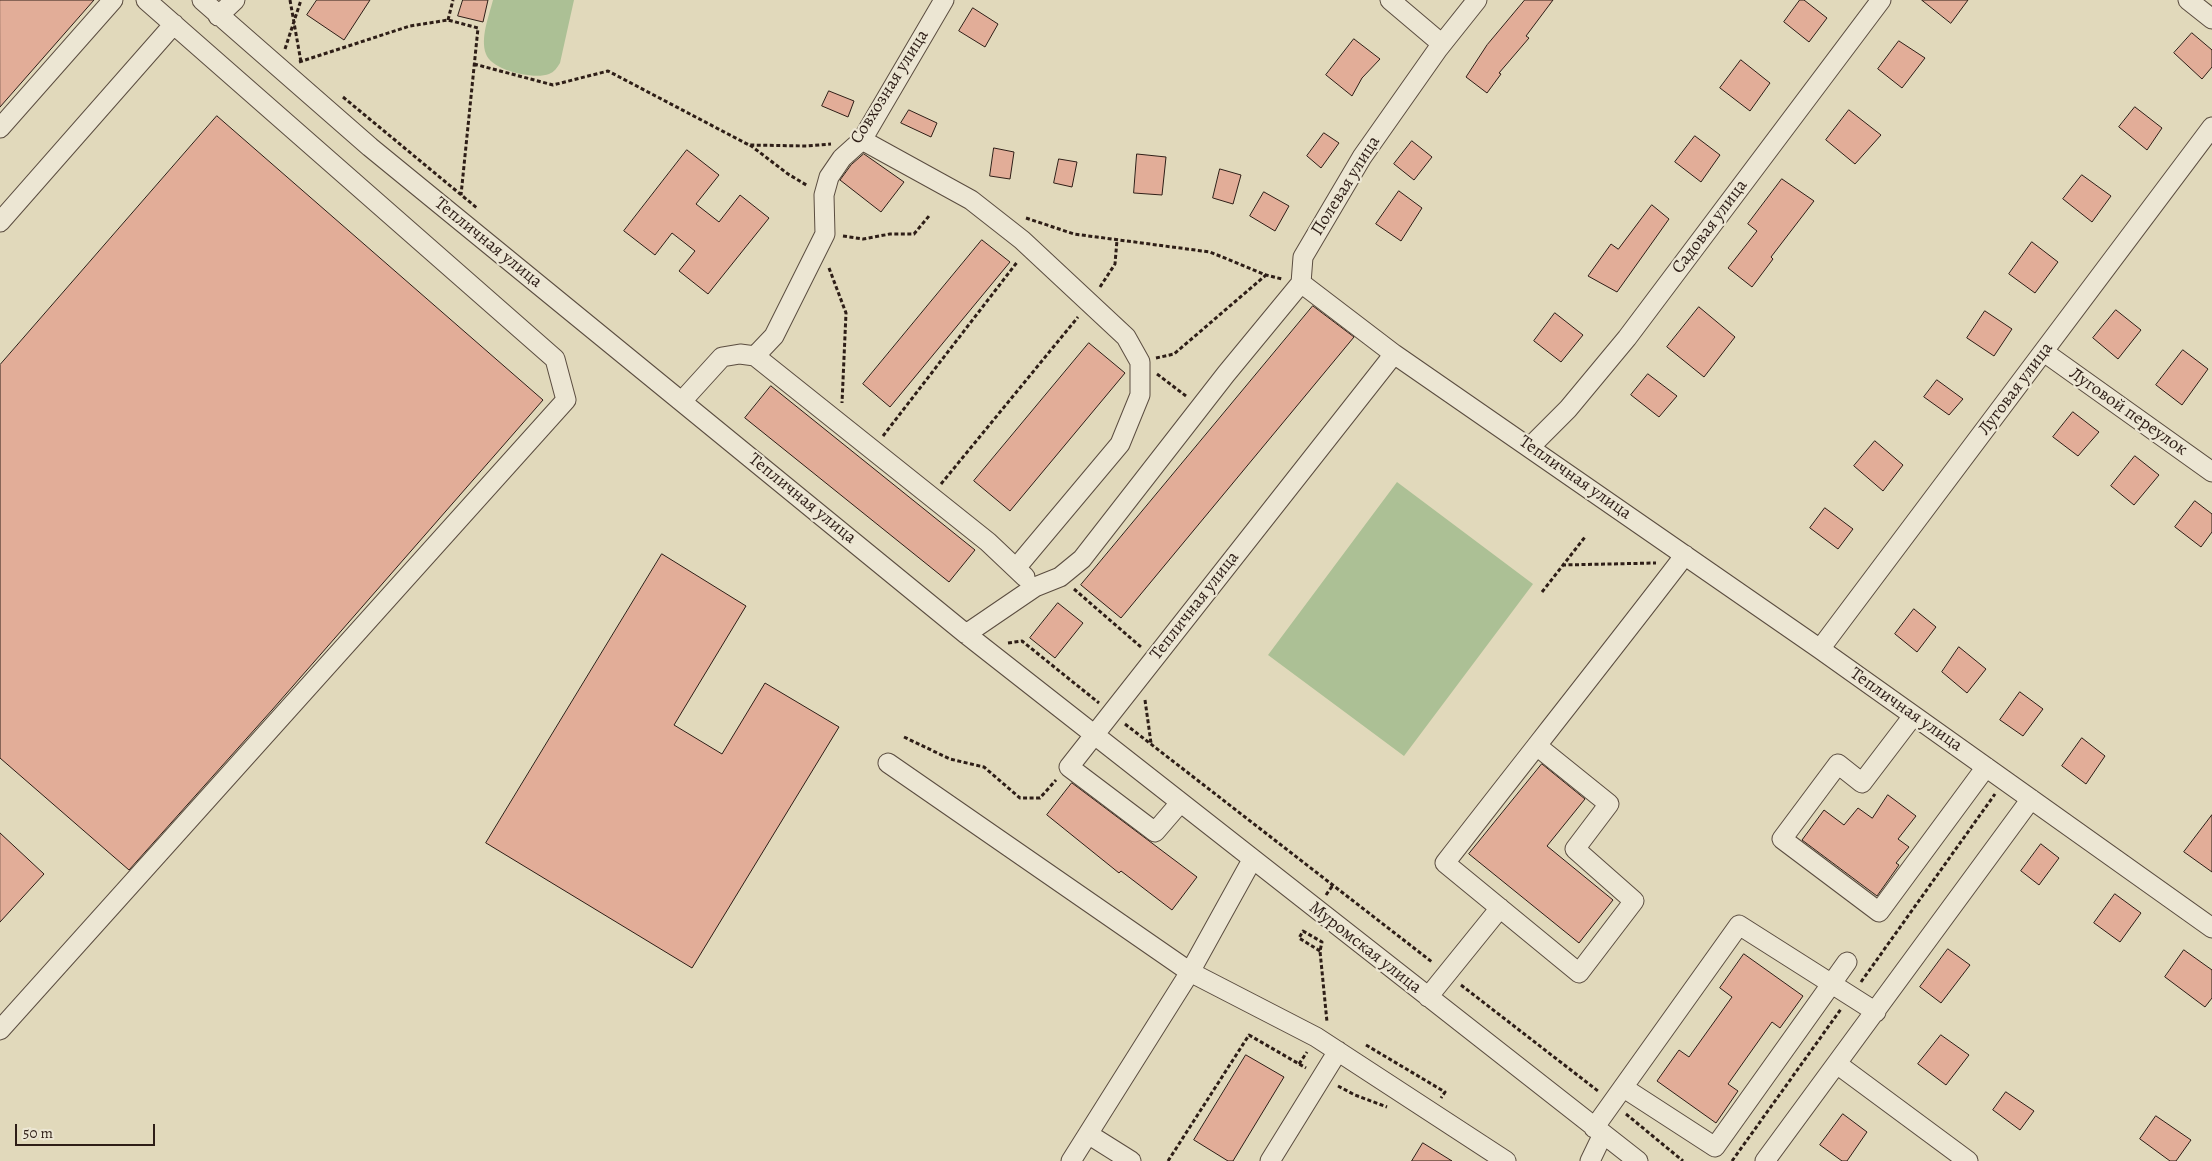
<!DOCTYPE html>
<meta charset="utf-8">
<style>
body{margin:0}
#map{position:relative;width:2212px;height:1161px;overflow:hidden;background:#e1d9bb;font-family:Alegreya,serif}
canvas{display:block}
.scale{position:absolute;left:15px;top:1124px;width:140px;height:22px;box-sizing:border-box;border:2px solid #2e1e17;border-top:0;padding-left:6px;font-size:15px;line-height:18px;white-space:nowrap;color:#2e1e17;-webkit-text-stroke:4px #ece6d3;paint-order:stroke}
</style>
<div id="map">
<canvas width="2212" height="1161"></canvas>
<div class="scale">50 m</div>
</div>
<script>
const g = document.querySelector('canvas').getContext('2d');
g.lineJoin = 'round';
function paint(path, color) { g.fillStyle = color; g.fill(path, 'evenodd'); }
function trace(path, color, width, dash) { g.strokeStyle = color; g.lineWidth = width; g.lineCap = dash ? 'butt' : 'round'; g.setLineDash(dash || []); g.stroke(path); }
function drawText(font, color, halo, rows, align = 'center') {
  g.font = font + ' Alegreya,serif'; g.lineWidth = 4.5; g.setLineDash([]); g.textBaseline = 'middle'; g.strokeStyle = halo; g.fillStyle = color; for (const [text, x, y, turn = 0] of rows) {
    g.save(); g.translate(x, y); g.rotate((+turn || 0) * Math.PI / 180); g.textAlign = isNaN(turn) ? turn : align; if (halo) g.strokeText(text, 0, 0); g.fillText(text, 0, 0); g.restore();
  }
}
const green = new Path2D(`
 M493,0H574L560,63C557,68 554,72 549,74C534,80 491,70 486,54C480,38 489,16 493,0Z
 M1397,482L1533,584L1404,756L1268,655Z`);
const building = new Path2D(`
 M0,0H94L0,107Z
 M317,0H370L344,40L307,15Z
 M463,0H488L483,22L458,16Z
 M1525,0H1553L1526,36L1529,38L1499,73L1501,74L1487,93L1466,77L1487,45Z
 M1800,0H1804L1827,18L1809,42L1784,22Z
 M1922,0H1968L1951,23Z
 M973,8L998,24L985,47L959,31Z
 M2192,33L2212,50V67L2202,79L2174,53Z
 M1354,39L1380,59L1362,78L1352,96L1326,75Z
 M1899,41L1925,58L1902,88L1878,69Z
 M1741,60L1770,83L1750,111L1720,88Z
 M829,91L854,101L848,117L822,106Z
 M2135,107L2162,128L2147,150L2119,127Z
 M909,110L937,123L931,137L901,123Z
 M1849,110L1881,135L1855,164L1826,140Z
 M217,116L543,400L272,710L129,870L0,758V365Z
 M1324,133L1339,143L1321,168L1307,156Z
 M1695,136L1720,155L1701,182L1675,162Z
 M1412,141L1432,157L1414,180L1394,164Z
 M994,148L1014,152L1010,179L990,176Z
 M687,150L719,175L696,204L719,222L740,195L769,218L708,294L679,271L695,251L672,233L655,255L624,231Z
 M864,154L904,182L881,212L840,180L851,165Z
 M1137,154L1166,157L1162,195L1134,193Z
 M1059,159L1077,162L1072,187L1054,183Z
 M1220,169L1241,175L1233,204L1213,198Z
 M2082,175L2111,196L2092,222L2063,199Z
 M1782,179L1814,201L1771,257L1773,259L1752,287L1728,268L1757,231L1748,224Z
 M1399,191L1422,208L1401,241L1376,224Z
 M1264,192L1289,206L1275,231L1250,216Z
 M1652,205L1669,219L1617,292L1588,276L1611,244L1618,249Z
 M982,240L1010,262L890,407L863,384Z
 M2032,242L2058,262L2035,293L2009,274Z
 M1313,306L1354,337L1121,618L1081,585Z
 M1699,307L1735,337L1704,377L1667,347Z
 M2116,310L2141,330L2118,359L2093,338Z
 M1985,311L2012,329L1994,356L1967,338Z
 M1555,313L1583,335L1561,362L1534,341Z
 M1089,343L1125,373L1010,511L974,481Z
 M2183,350L2208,369L2182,405L2156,385Z
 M1648,374L1677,396L1659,417L1631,395Z
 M1937,380L1963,399L1949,415L1924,397Z
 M771,386L975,550L949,582L745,418Z
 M2073,412L2099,432L2078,456L2053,437Z
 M1875,441L1903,465L1883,491L1854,466Z
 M2135,456L2159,475L2134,505L2111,486Z
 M2195,501L2212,514V532L2201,547L2175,527Z
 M1825,508L1853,529L1838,549L1810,528Z
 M662,554L746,606L674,725L722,754L765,683L839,727L692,968L486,843Z
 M1058,603L1083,623L1055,658L1030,638Z
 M1914,609L1936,627L1917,652L1895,634Z
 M1959,647L1986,669L1967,693L1942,672Z
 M2020,692L2043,709L2023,736L2000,720Z
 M2082,738L2105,756L2086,784L2062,766Z
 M1542,764L1585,799L1547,846L1613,900L1579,943L1469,854Z
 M1072,783L1197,877L1172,910L1121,871L1119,873L1047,815Z
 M1888,795L1916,816L1898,839L1909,847L1896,863L1899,865L1877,896L1802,840L1824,810L1844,825L1858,808L1872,818Z
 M2212,815V872L2184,852Z
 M0,833L44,874L0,922Z
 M2041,844L2059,858L2039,885L2021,871Z
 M2115,894L2141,913L2120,942L2094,923Z
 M1948,949L1970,965L1941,1003L1920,987Z
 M2184,950L2212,970V998L2205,1007L2165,977Z
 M1744,954L1803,996L1780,1028L1772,1022L1728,1084L1738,1091L1716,1123L1657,1081L1679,1050L1689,1057L1732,997L1720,988Z
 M1941,1035L1969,1055L1946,1085L1918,1064Z
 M1246,1055L1284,1077L1233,1161H1228L1194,1140Z
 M2006,1092L2034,1111L2020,1130L1993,1110Z
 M1843,1114L1867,1132L1847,1161H1842L1820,1145Z
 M2156,1116L2191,1140L2176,1161H2170L2140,1139Z
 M1423,1143L1452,1161H1412Z`);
const path = new Path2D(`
 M290,0L301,62
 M448,20L453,0
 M285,49L301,0
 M299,62L410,26L448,20L478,28L461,195
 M474,64L553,85L608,71L749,145L807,146L831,144
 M343,97L477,208
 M750,145L788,174L808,186
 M1026,218L1074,234L1210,252L1266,275L1282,279
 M843,236L863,239L890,234H914L929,216
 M829,268L846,313L842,403
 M1100,287L1115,264L1117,240
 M1156,358L1174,354L1266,275
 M1157,374L1186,396
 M883,436L1018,261
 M941,484L1078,317
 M1562,565L1656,563
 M1074,589L1141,647
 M1542,592L1585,537
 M1008,643L1022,641L1099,703
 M1145,700L1151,743
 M1125,724L1432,962
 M904,737L950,759L984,767L1020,798H1040L1056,780
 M1326,895L1333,885
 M1320,951L1299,938L1303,931L1322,942L1320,951L1327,1022
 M1861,982L1995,794
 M1461,985L1598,1091
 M1366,1045L1445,1092L1441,1098
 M1299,1064L1307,1052
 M1338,1086L1355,1095L1387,1107
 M1626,1114L1683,1161
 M1168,1161L1249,1035L1306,1068
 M1732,1161L1841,1009`);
const minor = new Path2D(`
 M202,0L370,147L966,634L1638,1161
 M1390,0L1442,44
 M2188,0L2212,19
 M218,16L235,0
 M0,128L113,0
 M862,140L971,200L1022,240L1126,337L1140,362V395L1120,444L1016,568
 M0,222L174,24
 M1301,283L1394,354L1820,649L2212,928
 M1301,283L1303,257L1362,157L1438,49L1477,0
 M2044,352L2212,472
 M755,356L988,542L1025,577
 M682,401L722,357L740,354L755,356L774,336L825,234L824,195L829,177L842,158L862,140L944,0
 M1530,447L1568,409L1627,338L1881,0
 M966,634L1035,587L1060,577L1082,559L1226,374L1301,283
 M1820,649L2212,127
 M1913,716L1862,783L1838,764L1782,839L1879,912L1986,767
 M1537,746L1609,804L1575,849L1634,901L1579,973L1445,863C1525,760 1606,658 1685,555
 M888,763L1190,972L1316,1037L1506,1161
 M1180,803L1155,832L1069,767L1394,354
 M1428,997L1500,908
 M0,1030L566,400L555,359L146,0
 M1837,1064L1968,1161
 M1624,1088L1715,1147L1847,962
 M1594,1128L1739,925L1876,1012
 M1071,1161L1088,1134
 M1131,1161L1088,1134L1190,972L1252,860
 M1270,1161L1338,1051
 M1590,1161L1603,1134
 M1765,1161L2031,799`);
const streetNames = [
 ["Совхозная улица",890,87,-58],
 ["Полевая улица",1346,186,-58],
 ["Садовая улица",1710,227,-53],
 ["Тепличная улица",488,243,39],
 ["Луговая улица",2016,389,-53],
 ["Луговой переулок",2128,412,35],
 ["Тепличная улица",1575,478,35],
 ["Тепличная улица",802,499,39],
 ["Тепличная улица",1195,606,-52],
 ["Тепличная улица",1906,710,35],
 ["Муромская улица",1365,948,38]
];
paint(green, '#acc095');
paint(building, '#e2ad98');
trace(building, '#2e1e17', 1);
trace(minor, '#5b4d40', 21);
trace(path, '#2e1e17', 3, [4, 2.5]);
trace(minor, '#ece6d3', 19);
drawText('18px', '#2e1e17', '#ece6d3', streetNames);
</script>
